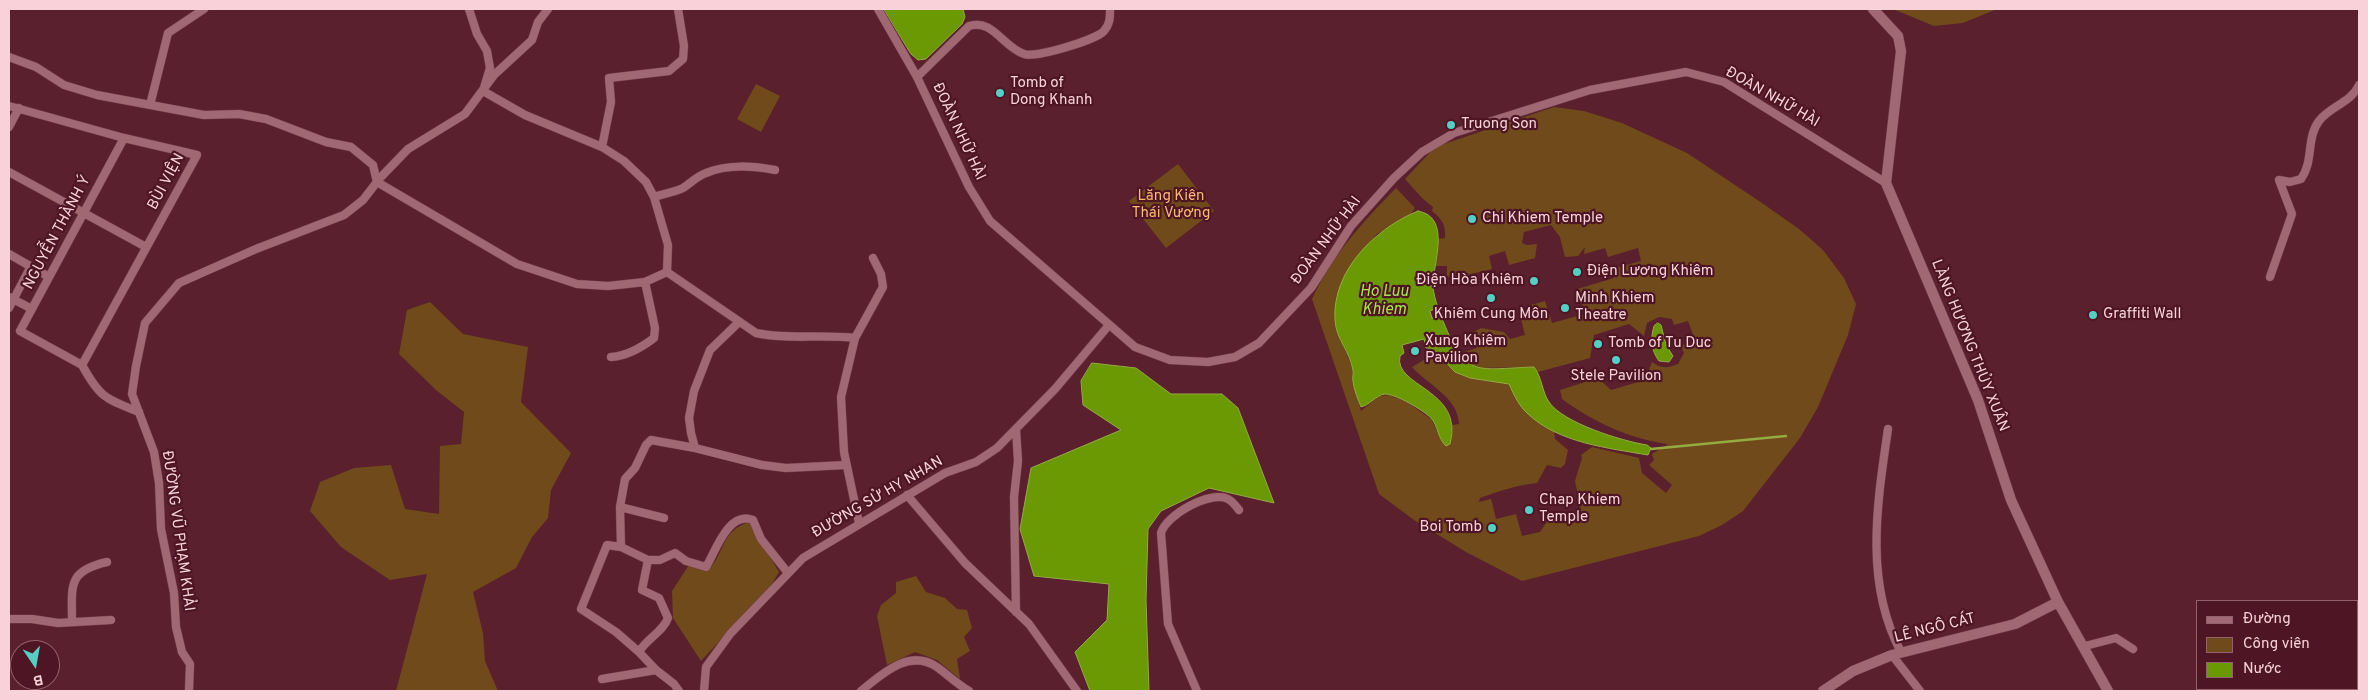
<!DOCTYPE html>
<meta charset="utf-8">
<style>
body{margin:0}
#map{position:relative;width:2368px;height:700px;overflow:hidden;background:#5a202e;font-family:Overpass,sans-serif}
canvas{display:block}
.frame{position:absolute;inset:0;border:10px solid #f8d2d8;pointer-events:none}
.legend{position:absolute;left:2196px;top:600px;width:162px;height:90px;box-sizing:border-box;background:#4e1524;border:1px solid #92616c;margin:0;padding:6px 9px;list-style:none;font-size:15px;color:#f8d2d8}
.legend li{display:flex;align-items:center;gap:10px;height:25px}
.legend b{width:25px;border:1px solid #92616c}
.north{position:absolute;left:10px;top:640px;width:50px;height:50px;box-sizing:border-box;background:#4e1524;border:1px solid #92616c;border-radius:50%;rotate:168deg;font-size:14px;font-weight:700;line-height:20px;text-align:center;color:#f8d2d8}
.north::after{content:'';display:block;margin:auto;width:18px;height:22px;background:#55cec4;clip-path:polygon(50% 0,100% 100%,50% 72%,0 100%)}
</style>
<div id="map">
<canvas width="2368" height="700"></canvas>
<div class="frame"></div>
<ul class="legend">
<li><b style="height:6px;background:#a06872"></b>Đường</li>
<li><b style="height:14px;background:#704a1a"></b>Công viên</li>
<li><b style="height:14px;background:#6a9903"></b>Nước</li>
</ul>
<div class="north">B</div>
</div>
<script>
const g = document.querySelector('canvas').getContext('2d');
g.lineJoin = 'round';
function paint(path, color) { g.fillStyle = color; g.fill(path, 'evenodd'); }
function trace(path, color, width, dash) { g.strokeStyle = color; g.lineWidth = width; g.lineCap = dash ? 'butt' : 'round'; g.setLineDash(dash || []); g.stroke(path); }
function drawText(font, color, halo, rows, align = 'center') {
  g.font = font + ' Overpass,sans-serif'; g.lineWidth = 4.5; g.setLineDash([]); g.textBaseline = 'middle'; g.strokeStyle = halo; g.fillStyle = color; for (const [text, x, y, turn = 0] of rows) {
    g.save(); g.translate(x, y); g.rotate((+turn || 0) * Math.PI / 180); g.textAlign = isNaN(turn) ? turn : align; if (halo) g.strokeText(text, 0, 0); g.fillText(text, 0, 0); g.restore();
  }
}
const green = new Path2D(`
 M1893,9H1997L1963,23L1934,26Z
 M756,84L780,96L761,132L737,119Z
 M1554,107L1584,111L1622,123L1687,153L1762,203L1799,229L1823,250L1844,278L1856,304L1848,335L1818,407L1800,438L1743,511L1722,525L1699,536L1522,581L1466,552L1414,520L1379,494L1312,299C1332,255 1363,222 1396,188L1415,208L1411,214L1377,234L1355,259L1336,298L1335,321L1340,340L1353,368V381L1361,411L1379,396L1389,395L1407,402L1431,419L1443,443L1452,437V425L1459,424C1458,397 1428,385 1412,367C1418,364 1426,357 1433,357C1444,358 1448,368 1456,372C1472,383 1493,376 1509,384L1537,421L1554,430L1555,439L1568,450L1565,464L1561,468L1547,465L1537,483C1517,485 1499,491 1480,498L1479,502L1491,499L1496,519L1516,514L1522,536L1540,532L1550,517L1581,510L1575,481L1582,458L1581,455L1592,447L1639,458L1642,473L1666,493L1672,485L1649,465L1654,460L1652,454L1668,444C1630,439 1593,422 1562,399L1560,390L1598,378L1611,390L1645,380L1652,362C1661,369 1668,368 1678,364L1684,353L1681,346L1695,340L1688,321L1674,325L1672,319L1659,317L1647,323L1644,336L1629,324L1594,335L1590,358L1538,372L1534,367L1478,368L1466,363L1458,354L1477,348L1468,335L1481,328L1504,332L1510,339L1525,335L1521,319L1530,316L1527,306L1545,301L1552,323L1585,314L1579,292L1575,293L1574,290L1614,278L1612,269L1641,261L1638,248L1608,257L1605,248L1584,254L1585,247L1578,256L1565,257L1560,237L1551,225L1524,232L1522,243L1527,245L1537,244L1535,258L1509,265L1505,251L1489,256L1492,269L1454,278L1447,276V266H1435L1438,239L1445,238C1446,225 1442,219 1432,211L1433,207L1422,198L1405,179L1435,147Z
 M1178,164L1214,211L1166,248L1129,201Z
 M430,302L463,334L528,347L521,402L571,453L551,490L548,518L532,537L516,568L473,592L483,633L485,661L498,691H396L427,574L390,580L341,547L310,511L320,482L354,468L391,465L405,509L439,514L440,446L461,444L464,412L436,390L399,354L407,310Z
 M749,522L779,572L772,584L701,661L673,618L672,591L689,565L707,571C726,554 719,532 749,522Z
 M916,576L926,592L945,598L957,609L967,610L972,628L964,637L970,651L957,659L960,679L937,660L915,652L887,665L877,616L881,605L896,593V582Z`);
const water = new Path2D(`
 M884,9H963L965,17L962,24L926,59L918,60L911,54Z
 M1418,211C1452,217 1433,263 1433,285C1433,293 1436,301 1438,308L1430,311L1432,318L1441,316C1466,379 1473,369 1534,367C1542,377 1542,392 1549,402C1563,423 1622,441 1647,445L1651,448L1648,455C1608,448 1559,443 1528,414C1519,406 1514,395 1509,384L1470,378L1455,372L1433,349L1426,348L1424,339L1402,345L1404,353L1400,356C1393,387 1465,389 1450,444L1446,446C1438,439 1438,426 1431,418C1423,410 1396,394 1385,394C1376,395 1370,405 1361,407C1358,399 1354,390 1353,381C1352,377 1354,374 1353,370C1350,352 1336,339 1335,320C1332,270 1376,228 1418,211Z
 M1658,323L1661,325L1666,345L1673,356L1669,362L1659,361C1651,350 1650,339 1654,326Z
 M1092,363L1136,368L1171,394H1222L1238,408L1274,503L1209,488L1161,511L1148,529L1146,600L1149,691H1090L1075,652L1107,620L1109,584L1034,576L1020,529L1031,468L1121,430L1083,405L1081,381Z`);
const stream = new Path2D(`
 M1651,449L1786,436`);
const minor = new Path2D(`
 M878,9L917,77L969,187L990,221L1135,347L1170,360L1208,362L1235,357L1259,343L1311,288L1351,226L1394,178L1422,152L1454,133L1590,90L1686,72L1724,82L1886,183
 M9,57L36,67L64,85L97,95L204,115L239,114L266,119L326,142L351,147L373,165L377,182
 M917,77L969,26C992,18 1003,47 1024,54C1036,58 1096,40 1104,31C1110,24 1110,18 1110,10
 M150,105L168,33L204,9
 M9,106L124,138L197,155L82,365
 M9,127L19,108
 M602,147L611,102L609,78L669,71L683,59L684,46L678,9
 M9,172L146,247
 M377,182L517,264L577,284L608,286L645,282L667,272L668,245L654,197L646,182L624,161L602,147L525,115L483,91L490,68L487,51L477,34L469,9
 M654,197C663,194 675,192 683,188C691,183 697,176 706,173C728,164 752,166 775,170
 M9,254L49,277
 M667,272L756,333C789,340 822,334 855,338
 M2270,277L2292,214L2279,180L2290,182L2301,179C2314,161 2306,138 2319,121C2330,106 2351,103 2359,85
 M9,297L32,309
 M9,308L31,266
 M611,357C627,356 641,348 654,338L655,328L645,282
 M82,365L20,331L124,138
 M82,365C100,398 106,399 139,412
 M1016,429L1018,461L1014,497L1016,612
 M1888,429C1877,504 1864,583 1901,652
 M695,448L691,433L689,418L694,391L710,350L739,322
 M907,495L965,563L1029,624L1077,691
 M620,507L664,518
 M859,523L844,452L841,397L855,338L883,287L881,274L873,258
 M621,547L620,507L625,479L635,468L646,445L651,440L695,448L762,465L786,468L846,465
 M648,560L621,547L607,545L581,609L616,632L639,652L656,670L674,684L679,691
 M9,619H32L58,623L111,620
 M72,622C72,586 67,571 107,562
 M2085,646L2116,638L2133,649
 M639,652C646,639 663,632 668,618L659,598L642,590L648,560H660L675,553L686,561L706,567C715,553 728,510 753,520L761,539L788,573
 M1892,655L1920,691
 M602,679L656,670
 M189,691L190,664L182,652L176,627L174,593L161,529L159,483L154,452L132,394L136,366L145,323L179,283L256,249L344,215L363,200L380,178L408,149L465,114L494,75L532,40L538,22L548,9
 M704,691L706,667L730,634L803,558L945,473L976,462L997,448L1055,389L1109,325
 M861,691C882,674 909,648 937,667C948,675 957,684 969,691
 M1197,691L1168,624L1161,533C1166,515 1210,490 1228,499C1232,501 1236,506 1239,510`);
const tertiary = new Path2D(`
 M1873,9L1898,36L1901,51L1886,183L1978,400L2011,500L2058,602L2108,691
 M1823,691L1853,671L1892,655L2015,624L2058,602`);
const markers = [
 [1000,93,5,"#55cec4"],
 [1451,125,5,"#55cec4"],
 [1472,219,5,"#55cec4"],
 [1577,272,5,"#55cec4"],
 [1534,281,5,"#55cec4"],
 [1491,298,5,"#55cec4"],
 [1565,308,5,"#55cec4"],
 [2093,315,5,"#55cec4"],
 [1598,344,5,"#55cec4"],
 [1415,351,5,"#55cec4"],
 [1616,360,5,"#55cec4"],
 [1529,510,5,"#55cec4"],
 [1492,528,5,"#55cec4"]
];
const poiNames = [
 ["Tomb of",1010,84],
 ["Dong Khanh",1010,101],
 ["Truong Son",1461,125],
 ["Chi Khiem Temple",1482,219],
 ["Điện Lương Khiêm",1587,272],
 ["Điện Hòa Khiêm",1524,281,"right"],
 ["Minh Khiem",1575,299],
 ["Theatre",1575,316],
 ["Khiêm Cung Môn",1491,315,"center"],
 ["Graffiti Wall",2103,315],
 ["Xung Khiêm",1425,342],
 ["Pavilion",1425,359],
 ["Tomb of Tu Duc",1608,344],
 ["Stele Pavilion",1616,377,"center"],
 ["Chap Khiem",1539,501],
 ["Temple",1539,518],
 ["Boi Tomb",1482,528,"right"]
];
const streetNames = [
 ["ĐOÀN NHỮ HÀI",1772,98,30],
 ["ĐOÀN NHỮ HÀI",958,132,65],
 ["BÙI VIỆN",167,182,-62],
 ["NGUYỄN THÀNH Ý",58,233,-62],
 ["ĐOÀN NHỮ HÀI",1327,241,-53],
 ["LÀNG HƯƠNG THỦY XUÂN",1969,346,68],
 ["ĐƯỜNG SỬ HY NHAN",878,498,-30],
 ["ĐƯỜNG VŨ PHẠM KHẢI",177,531,82],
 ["LÊ NGÔ CÁT",1935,629,-14]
];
const parkNames = [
 ["Lăng Kiên",1171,197],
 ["Thái Vương",1171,214]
];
const waterNames = [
 ["Ho Luu",1384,293],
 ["Khiem",1384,311]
];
paint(green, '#704a1a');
paint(water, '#6a9903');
trace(water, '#95aa43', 1);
trace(stream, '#95aa43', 2.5);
trace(minor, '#76404d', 9);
trace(tertiary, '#76404d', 11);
trace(minor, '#a06872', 8);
trace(tertiary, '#a06872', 10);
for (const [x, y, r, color] of markers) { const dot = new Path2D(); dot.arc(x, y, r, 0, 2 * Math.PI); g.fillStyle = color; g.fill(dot); trace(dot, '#4e1524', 2); }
drawText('15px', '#f8d2d8', '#4e1524', poiNames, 'left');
drawText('15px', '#f8d2d8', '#4e1524', streetNames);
drawText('15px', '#fbbb73', '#4e1524', parkNames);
drawText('italic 16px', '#a8e447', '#4e1524', waterNames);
</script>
